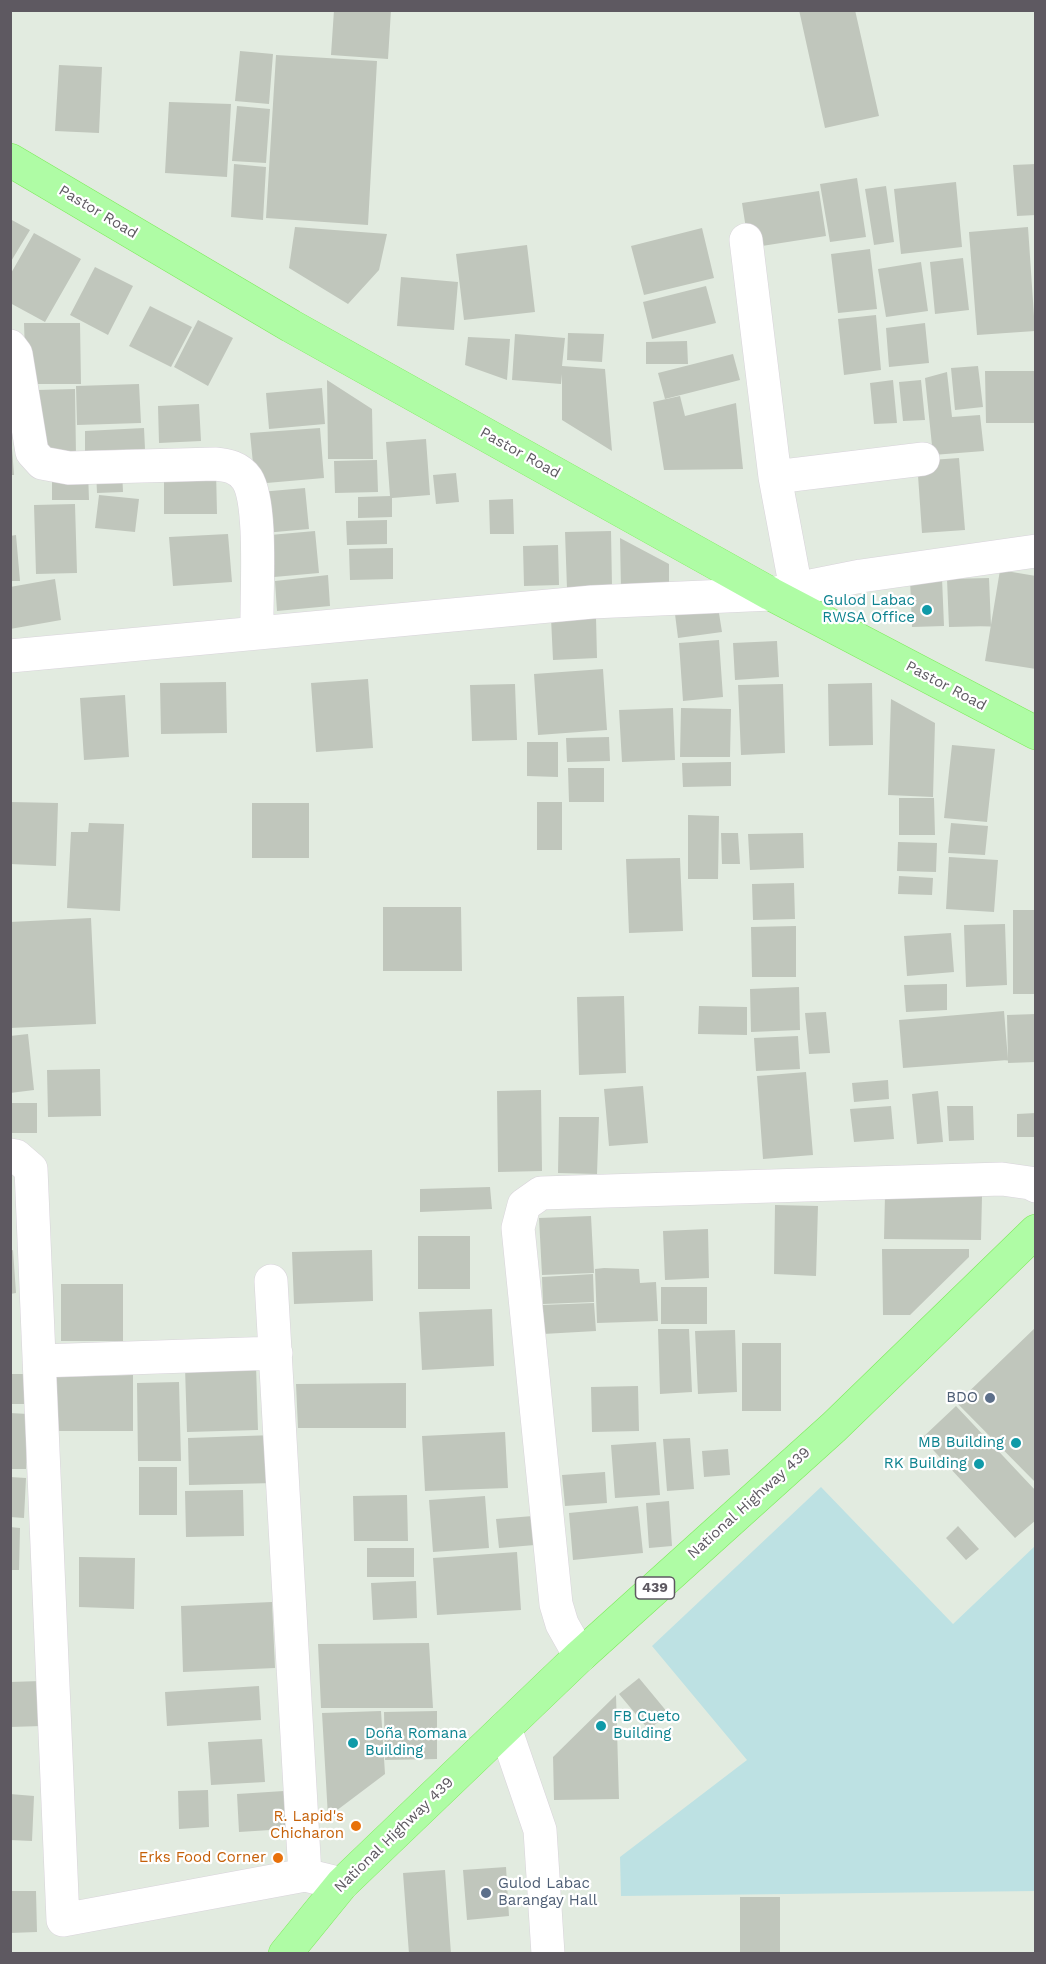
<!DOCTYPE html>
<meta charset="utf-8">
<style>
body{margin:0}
#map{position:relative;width:1046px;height:1964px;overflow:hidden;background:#e2ebe0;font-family:"Work Sans",sans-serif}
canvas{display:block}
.frame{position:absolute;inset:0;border:12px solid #5e5961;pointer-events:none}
</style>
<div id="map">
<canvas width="1046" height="1964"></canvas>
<div class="frame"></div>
</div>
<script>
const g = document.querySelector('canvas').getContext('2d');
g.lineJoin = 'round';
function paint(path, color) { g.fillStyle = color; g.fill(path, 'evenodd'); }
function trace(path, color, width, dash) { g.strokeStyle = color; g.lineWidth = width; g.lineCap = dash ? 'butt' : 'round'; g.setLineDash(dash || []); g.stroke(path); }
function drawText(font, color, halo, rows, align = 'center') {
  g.font = font + ' "Work Sans",sans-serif'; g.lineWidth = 4.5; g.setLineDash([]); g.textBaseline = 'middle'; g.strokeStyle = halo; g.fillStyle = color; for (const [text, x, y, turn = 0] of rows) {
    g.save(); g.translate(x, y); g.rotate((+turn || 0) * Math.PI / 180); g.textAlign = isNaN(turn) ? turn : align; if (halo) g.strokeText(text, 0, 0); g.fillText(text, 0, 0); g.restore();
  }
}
const green = new Path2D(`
 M821,1487L953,1624L1035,1546V1891L621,1896L620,1857L747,1760L652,1646Z`);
const building = new Path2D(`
 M334,10H391L388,59L331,55Z
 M799,10H855L879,116L825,128Z
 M240,51L273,54L269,104L235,101Z
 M276,55L377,61L368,225L266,218Z
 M59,65L102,67L99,133L55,131Z
 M169,102L231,104L227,177L165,173Z
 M237,106L270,109L266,163L232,161Z
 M234,164L266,167L263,220L231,217Z
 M1036,164V215L1017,216L1013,165Z
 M857,178L866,237L830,242L820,184Z
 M956,182L962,247L901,254L894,189Z
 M886,186L894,242L874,245L865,189Z
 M819,191L826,236L749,248L742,203Z
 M10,219L30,230L10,263Z
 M295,227L387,234L379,270L348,304L289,268Z
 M1028,227L1035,331L977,335L969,232Z
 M702,228L714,278L644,295L631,246Z
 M34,233L81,259L45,322L10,303V275Z
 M527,245L535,312L464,320L456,254Z
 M870,249L877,309L838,313L831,254Z
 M963,258L969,310L935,314L930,262Z
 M921,262L928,311L886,317L878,269Z
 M95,267L133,286L108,335L70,315Z
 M401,277L458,282L454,330L397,326Z
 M706,286L716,323L652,339L643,302Z
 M150,306L192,327L171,367L129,346Z
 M876,315L881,370L844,375L838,319Z
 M198,320L233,338L208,386L174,367Z
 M24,323H80L81,384H26Z
 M925,323L929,363L889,367L886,328Z
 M568,333L604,334L602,362L567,360Z
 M515,334L565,338L562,366L605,369L612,451L562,420V374L561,384L512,380Z
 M468,337L510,339L507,380L465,365Z
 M687,341L688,364H646V342Z
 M733,354L740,380L665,399L658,373Z
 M978,366L983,407L955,410L951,368Z
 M985,371H1036V423H986Z
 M947,372L952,417L980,415L984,451L933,455L925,378Z
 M327,380L372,409L373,459H328Z
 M893,380L897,423L874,424L870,383Z
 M921,380L925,420L903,421L899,382Z
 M139,384L141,423L77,425L76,386Z
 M322,388L325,424L269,429L266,393Z
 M75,389L76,456L38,457L37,390Z
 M680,396L685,416L736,403L743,469L664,470L653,402Z
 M199,404L201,441L159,443L158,406Z
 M144,428L145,449L85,451V431Z
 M320,428L324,478L255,484L250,433Z
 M426,439L430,495L392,498V517L358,518V497L390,496L386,442Z
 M10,448H12L14,475H10Z
 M959,458L965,530L922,533L917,461Z
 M377,460L378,492L335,493L334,461Z
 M122,469L123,492L97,493L96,470Z
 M216,470L217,514H164V471Z
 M52,472H88L89,500H52Z
 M456,473L459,502L436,504L433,475Z
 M305,488L309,529L264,533L260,492Z
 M99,495L139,499L135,532L95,528Z
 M513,499L514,534H490L489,500Z
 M75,504L77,573L36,574L34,505Z
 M387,520V544L347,545L346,521Z
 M315,531L319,573L274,577L270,535Z
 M611,531L612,587L567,589L565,532Z
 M228,534L232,582L173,586L169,537Z
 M16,535L20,581H10V536Z
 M620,538L669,564V588L621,590Z
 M558,545L559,585L524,586L523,546Z
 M393,548V579L350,580L349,549Z
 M1000,570L1036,576V669L985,661Z
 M328,575L330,606L277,611L275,581Z
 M942,578L944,626L912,627L910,579Z
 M989,578L991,626L949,627L947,579Z
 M55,579L61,620L10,629V587Z
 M718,607L722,632L678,638L675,614Z
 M596,617L597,658L553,660L551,618Z
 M719,640L723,697L683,701L679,643Z
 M777,641L779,677L735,680L733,643Z
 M603,669L607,730L538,735L534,674Z
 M368,679L373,748L316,752L311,683Z
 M226,682L227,733L161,734L160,683Z
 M872,683L873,745L829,746L828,684Z
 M515,684L517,740L472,741L470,685Z
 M783,684L785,753L741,755L738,685Z
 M125,695L129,757L84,760L80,698Z
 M891,699L935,723L933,797L888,795Z
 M673,708L675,760L622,762L619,710Z
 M681,708L731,709L730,757H680Z
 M609,737L610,761L567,762L566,738Z
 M527,742H558V777L527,776Z
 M952,745L995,749L987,822L944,818Z
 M731,762V786L683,787L682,763Z
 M568,768H604V802H569Z
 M899,798H934L935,835H899Z
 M10,802L58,803L56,866L10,864Z
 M537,802H562V850H537Z
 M252,803H309V858H252Z
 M688,815L719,816L718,879H688Z
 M89,823L124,824L120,911L67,908L71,832H88Z
 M951,823L988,826L985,855L948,853Z
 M721,833H738L740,864H722Z
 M803,833L804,868L750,870L748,834Z
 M898,842L937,843L936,872L897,871Z
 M949,857L998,860L994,912L946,909Z
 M680,858L683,931L629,933L626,859Z
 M899,876L933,878L932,895L898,894Z
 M794,883L795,919L753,920L752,884Z
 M383,907H461L462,971H383Z
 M1013,910H1036V994H1013Z
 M91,918L96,1024L10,1028V922Z
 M1005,924L1007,985L966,987L964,925Z
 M796,926V977H752L751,927Z
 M951,933L954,972L907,976L904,936Z
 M947,984V1010L906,1012L904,985Z
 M799,987L800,1030L751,1032L750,989Z
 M624,996L626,1073L579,1075L577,997Z
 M699,1006L747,1007V1035L698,1034Z
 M1004,1011L1008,1060L903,1068L899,1020Z
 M826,1012L830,1053L809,1054L805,1013Z
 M1036,1014V1062L1008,1063L1007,1015Z
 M28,1034L34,1090L10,1093V1036Z
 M798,1036L800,1069L756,1071L754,1038Z
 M100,1069L101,1116L48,1117L47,1070Z
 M806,1072L813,1155L763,1159L757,1076Z
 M888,1080L889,1099L854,1102L852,1083Z
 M643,1086L648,1143L609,1146L604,1089Z
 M541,1090L542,1171L498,1172L497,1091Z
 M938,1091L943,1142L917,1144L912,1094Z
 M10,1103H37V1133H10Z
 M891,1106L894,1139L854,1142L850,1109Z
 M947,1106H973L974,1140L949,1141Z
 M1036,1113V1137H1017V1114Z
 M559,1117H599L597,1174L558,1173Z
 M490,1187L492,1209L420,1212V1189Z
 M885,1195L982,1196L981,1240L884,1239Z
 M775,1205L818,1206L816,1276L774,1274Z
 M591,1216L594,1273L542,1275L539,1218Z
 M708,1229L709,1278L665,1280L663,1231Z
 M418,1236H470V1289H418Z
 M882,1249H969V1257L910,1315H883Z
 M13,1250L16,1293L10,1294V1251Z
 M372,1250L373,1301L294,1304L292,1252Z
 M604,1268L639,1269L640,1283L656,1282L658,1321L597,1323L595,1269Z
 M593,1274L594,1302L543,1304L542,1277Z
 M61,1284H123V1341H61Z
 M661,1287H707V1324H661Z
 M594,1303L596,1331L543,1334L542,1305Z
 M492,1309L494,1366L422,1370L419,1312Z
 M1036,1327V1483L957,1403Z
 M658,1329H689L692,1392L660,1394Z
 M735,1330L737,1392L698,1394L695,1331Z
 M742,1343H781V1411H742Z
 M256,1365L258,1430L187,1432L185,1367Z
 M10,1374H30L29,1404H10Z
 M133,1375V1431H58L56,1377Z
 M179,1382L181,1461H138L137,1383Z
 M406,1383V1428H298L296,1384Z
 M638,1386L639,1431L592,1432L591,1387Z
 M956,1406L1036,1491V1520L1015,1538L922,1438Z
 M10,1413L28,1414L26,1469H10Z
 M505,1432L508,1488L425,1491L422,1436Z
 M274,1435L275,1483L189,1485L188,1438Z
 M690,1438L694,1489L667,1491L663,1439Z
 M656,1442L660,1495L615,1498L611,1445Z
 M728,1449L730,1475L704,1477L702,1451Z
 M139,1467H177V1515H139Z
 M605,1472L607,1503L565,1506L562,1475Z
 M10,1477L26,1478L24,1518L10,1517Z
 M243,1490L244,1536L186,1537L185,1491Z
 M407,1495L408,1541H354L353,1496Z
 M485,1496L489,1548L433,1552L429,1500Z
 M669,1501L672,1546L649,1548L646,1503Z
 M638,1506L643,1553L573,1560L569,1513Z
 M533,1516L535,1545L499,1548L496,1519Z
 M958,1526L979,1549L966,1560L946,1538Z
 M10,1527L20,1528L19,1570H10Z
 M367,1548H414V1577H367Z
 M517,1552L521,1610L437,1615L433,1558Z
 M79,1557L135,1558L134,1609L79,1607Z
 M416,1581L417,1618L373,1620L371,1583Z
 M272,1602L275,1668L183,1672L181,1606Z
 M429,1643L433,1708H321L318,1644Z
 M639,1678L668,1713L649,1730L619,1694Z
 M41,1681L42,1726L10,1727V1682Z
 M259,1686L261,1720L167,1726L165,1692Z
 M616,1695L619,1799L554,1800L553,1757Z
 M381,1711L385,1774L328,1817L322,1713Z
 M437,1711V1759L385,1760L384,1712Z
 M262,1739L265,1782L211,1785L208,1742Z
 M208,1790L209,1827L179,1829L178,1791Z
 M284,1791L286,1829L239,1832L237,1794Z
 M10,1794L34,1796L32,1841L10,1840Z
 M506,1867L509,1916L467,1920L463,1870Z
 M445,1870L451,1954H409L403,1873Z
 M10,1891H36L37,1932L10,1933Z
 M740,1897H780V1954H740Z`);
const minor = new Path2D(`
 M746,240L775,477L796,589
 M10,346L16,354L32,452L42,463L69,468L215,464C227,465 239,467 247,479C263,504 256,597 257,631
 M775,477L923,459
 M10,656L592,602L771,594L861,576L1036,551
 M10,1155L16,1156L31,1169L63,1920L305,1875L342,1884
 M271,1281L305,1875
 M40,1361L276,1353
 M580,1656L562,1624L556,1604L518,1228L524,1205L541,1193L1002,1179L1030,1183L1036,1186
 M505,1728L540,1830L548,1954`);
const major = new Path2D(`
 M10,160L291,326L771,594L1036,733
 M285,1954L342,1884L580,1656L834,1427L1036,1231`);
const markers = [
 [927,610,6,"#0f9aa8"],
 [990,1398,6,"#5c6f8a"],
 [1016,1443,6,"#0f9aa8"],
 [979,1464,6,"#0f9aa8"],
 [601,1726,6,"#0f9aa8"],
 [353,1743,6,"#0f9aa8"],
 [356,1826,6,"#e8710a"],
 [278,1858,6,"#e8710a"],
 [486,1893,6,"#5c6f8a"]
];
const shields = [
 [655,1588,39]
];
const shieldNames = [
 ["439",655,1588]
];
const streetNames = [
 ["Pastor Road",98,212,31],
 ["Pastor Road",520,453,29],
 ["Pastor Road",946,686,28],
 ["National Highway 439",749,1503,-42],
 ["National Highway 439",394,1835,-44]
];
const cultureNames = [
 ["Gulod Labac",915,601],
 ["RWSA Office",915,618],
 ["MB Building",1004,1443],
 ["RK Building",967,1464],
 ["FB Cueto",613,1717,"left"],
 ["Building",613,1734,"left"],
 ["Doña Romana",365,1734,"left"],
 ["Building",365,1751,"left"]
];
const serviceNames = [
 ["BDO",978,1398],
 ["Gulod Labac",498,1884,"left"],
 ["Barangay Hall",498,1901,"left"]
];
const foodNames = [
 ["R. Lapid's",344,1817],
 ["Chicharon",344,1834],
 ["Erks Food Corner",266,1858]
];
paint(green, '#bde1e3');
paint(building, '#c0c6bc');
trace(minor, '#d8d3da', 34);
trace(major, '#7ceb59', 34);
trace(minor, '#fff', 33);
trace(major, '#affca5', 33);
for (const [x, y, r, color] of markers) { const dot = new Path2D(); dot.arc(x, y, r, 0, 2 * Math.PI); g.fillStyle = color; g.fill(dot); trace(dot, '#fff', 2); }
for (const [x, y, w] of shields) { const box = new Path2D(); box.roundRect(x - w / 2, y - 11, w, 22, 4.5); g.fillStyle = '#fff'; g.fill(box); trace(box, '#5e5961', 1.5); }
drawText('bold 14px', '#5e5961', null, shieldNames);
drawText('15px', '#5e5961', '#fff', streetNames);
drawText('15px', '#0d838f', '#fff', cultureNames, 'right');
drawText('15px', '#4e5e75', '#fff', serviceNames, 'right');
drawText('15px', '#c56008', '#fff', foodNames, 'right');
</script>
